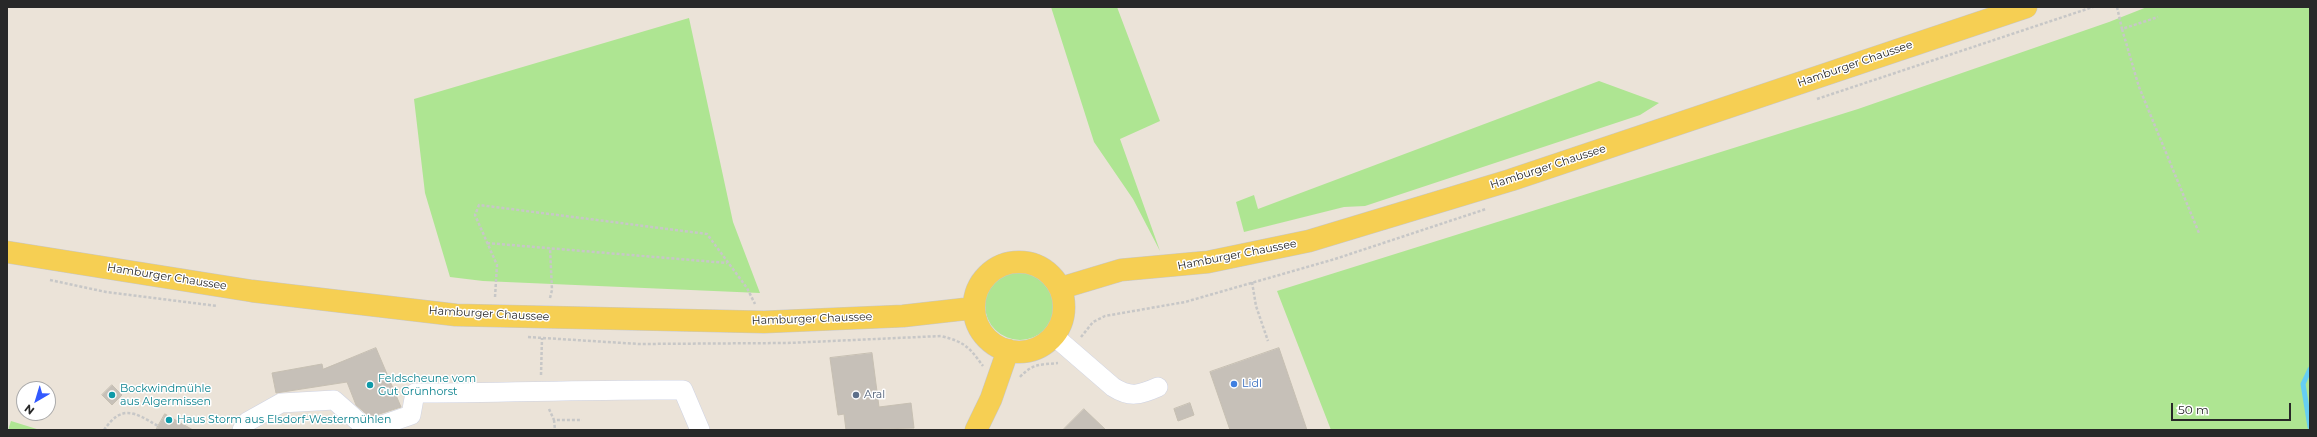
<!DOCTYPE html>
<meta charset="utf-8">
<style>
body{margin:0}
#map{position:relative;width:2317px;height:437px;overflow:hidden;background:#ebe3d8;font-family:Montserrat,sans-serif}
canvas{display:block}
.frame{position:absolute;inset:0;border:8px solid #282828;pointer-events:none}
.north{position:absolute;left:16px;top:381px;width:40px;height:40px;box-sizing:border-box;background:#fff;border:1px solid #a9a9a9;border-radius:50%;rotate:218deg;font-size:11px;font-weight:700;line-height:16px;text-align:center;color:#282828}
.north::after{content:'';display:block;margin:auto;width:14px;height:18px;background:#3259ff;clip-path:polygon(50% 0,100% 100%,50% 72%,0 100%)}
.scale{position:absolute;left:2171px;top:403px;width:120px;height:18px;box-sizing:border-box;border:2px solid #282828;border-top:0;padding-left:5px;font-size:12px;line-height:14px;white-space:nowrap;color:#282828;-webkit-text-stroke:3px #fff;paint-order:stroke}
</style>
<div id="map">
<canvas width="2317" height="437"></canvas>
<div class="frame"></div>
<div class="north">N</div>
<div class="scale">50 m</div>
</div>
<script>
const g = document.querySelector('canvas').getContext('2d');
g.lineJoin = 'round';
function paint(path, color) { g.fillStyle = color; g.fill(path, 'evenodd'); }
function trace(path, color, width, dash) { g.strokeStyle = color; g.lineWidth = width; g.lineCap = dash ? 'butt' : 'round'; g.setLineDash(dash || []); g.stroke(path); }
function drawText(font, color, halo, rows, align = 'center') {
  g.font = font + ' Montserrat,sans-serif'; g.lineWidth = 3; g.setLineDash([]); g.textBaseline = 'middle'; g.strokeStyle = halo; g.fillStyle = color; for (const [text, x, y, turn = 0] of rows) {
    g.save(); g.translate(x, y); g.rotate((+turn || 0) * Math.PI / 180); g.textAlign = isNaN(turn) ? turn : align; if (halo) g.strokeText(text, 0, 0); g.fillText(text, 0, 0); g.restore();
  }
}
const green = new Path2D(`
 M1051,7H1117L1160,121L1120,139L1160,251L1133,199L1094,142Z
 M2147,7H2310V430H1331L1277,291L1858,109L2109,22Z
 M689,18L733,222L760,293L483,281L450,277L425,193L414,99Z
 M1599,81L1659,103L1640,115L1365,206L1344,207L1244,232L1236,202L1254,195L1258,209Z
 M985 305a35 35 0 1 1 70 0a35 35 0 1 1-70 0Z
 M11,421L40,430H8Z`);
const stream = new Path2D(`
 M2310,369L2303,384L2310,427`);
const building = new Path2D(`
 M376,348L401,407L370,417L356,405L347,382L276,393L272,373L322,364L323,369Z
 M1279,348L1307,430H1230L1210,372Z
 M872,353L879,407L911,403L914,428L846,430L844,414L838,415L830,358Z
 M112,385L122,395L112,405L102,395Z
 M1190,403L1194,415L1178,421L1174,409Z
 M1084,409L1106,430H1063Z
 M165,414L193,430H156Z`);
const path = new Path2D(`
 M2117,7L2122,29L2158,17
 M2122,29L2139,87L2199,233
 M1817,99L2093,7
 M487,243L727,263
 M50,280L106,292L217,306
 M1252,282L1256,306L1268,341
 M495,297L497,265L475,215L479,205L707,234L747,288L755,304
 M550,298L552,290L550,248
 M528,337L639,344L788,343L941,336C965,342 969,347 983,366
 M1081,337L1093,322L1105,316L1185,302L1335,259L1486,209
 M541,375L542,338
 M1020,377C1033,363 1040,365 1058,363
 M549,409L554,420H582
 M554,420L555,430
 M104,430C122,404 134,412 158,426`);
const minor = new Path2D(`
 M1054,336L1113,387C1130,398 1140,395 1158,387
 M242,430L247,422L281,403L334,400L368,430
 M368,430L411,415L415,393C505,393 594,389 683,390L700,430`);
const major = new Path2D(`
 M7,252L252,291L456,315L764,322L903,316L974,308
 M974 307a45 45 0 1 1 90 0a45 45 0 1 1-90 0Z
 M1061,288L1121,270L1208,262L1309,241L1511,180L2026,7
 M976,430L991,399L1008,350`);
const markers = [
 [1234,384,4,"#3f7fe0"],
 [370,385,4,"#0f9aa8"],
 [112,395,4,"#0f9aa8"],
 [856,395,4,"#5c6f8a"],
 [169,420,4,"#0f9aa8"]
];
const streetNames = [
 ["Hamburger Chaussee",1855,64,-19],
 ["Hamburger Chaussee",1548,167,-18],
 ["Hamburger Chaussee",1237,255,-11],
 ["Hamburger Chaussee",167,277,9],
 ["Hamburger Chaussee",489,314,3],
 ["Hamburger Chaussee",812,319,-2]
];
const cultureNames = [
 ["Feldscheune vom",378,379],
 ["Gut Grünhorst",378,392],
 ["Bockwindmühle",120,389],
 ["aus Algermissen",120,402],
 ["Haus Storm aus Elsdorf-Westermühlen",177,420]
];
const shopNames = [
 ["Lidl",1242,384]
];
const serviceNames = [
 ["Aral",864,395]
];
paint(green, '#aee592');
trace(stream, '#66cef3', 5);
paint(building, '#c6c0b8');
trace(building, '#c6bfb2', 1);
trace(minor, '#ced2e2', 20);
trace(major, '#c7c7c7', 23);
trace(path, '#c7c7c7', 2.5, [3, 2]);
trace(minor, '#fff', 19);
trace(major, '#f6cf53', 22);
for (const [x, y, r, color] of markers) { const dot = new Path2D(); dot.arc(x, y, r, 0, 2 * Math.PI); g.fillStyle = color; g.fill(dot); trace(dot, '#fff', 1.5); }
drawText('11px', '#282828', '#fff', streetNames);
drawText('11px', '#0d838f', '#fff', cultureNames, 'left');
drawText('11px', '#366cbe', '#fff', shopNames, 'left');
drawText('11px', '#4e5e75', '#fff', serviceNames, 'left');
</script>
